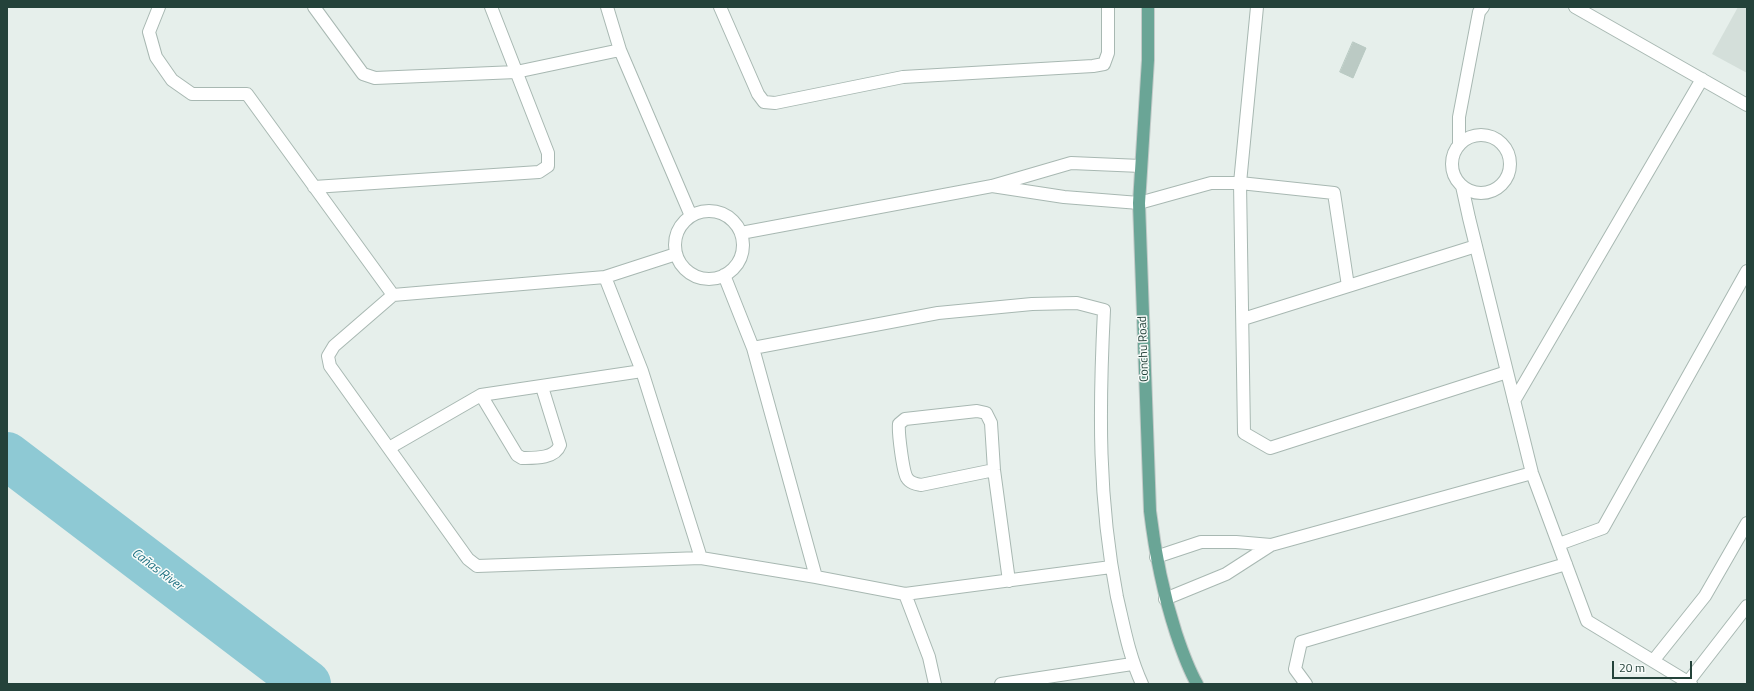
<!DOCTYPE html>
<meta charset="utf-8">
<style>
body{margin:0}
#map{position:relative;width:1754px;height:691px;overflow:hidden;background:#e6efeb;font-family:"Titillium Web",sans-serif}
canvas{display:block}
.frame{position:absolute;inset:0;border:8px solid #24423a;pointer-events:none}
.scale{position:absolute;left:1612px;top:661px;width:80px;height:18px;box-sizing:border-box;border:2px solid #24423a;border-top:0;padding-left:5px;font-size:12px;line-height:14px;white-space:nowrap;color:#24423a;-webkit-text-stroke:3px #f7fbf9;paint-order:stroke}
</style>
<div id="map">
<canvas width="1754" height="691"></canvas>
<div class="frame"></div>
<div class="scale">20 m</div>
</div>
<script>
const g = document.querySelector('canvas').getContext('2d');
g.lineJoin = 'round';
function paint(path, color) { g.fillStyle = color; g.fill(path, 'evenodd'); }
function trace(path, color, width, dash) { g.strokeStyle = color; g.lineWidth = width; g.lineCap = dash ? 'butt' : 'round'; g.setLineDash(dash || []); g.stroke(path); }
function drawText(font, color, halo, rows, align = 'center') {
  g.font = font + ' "Titillium Web",sans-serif'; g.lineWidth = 3; g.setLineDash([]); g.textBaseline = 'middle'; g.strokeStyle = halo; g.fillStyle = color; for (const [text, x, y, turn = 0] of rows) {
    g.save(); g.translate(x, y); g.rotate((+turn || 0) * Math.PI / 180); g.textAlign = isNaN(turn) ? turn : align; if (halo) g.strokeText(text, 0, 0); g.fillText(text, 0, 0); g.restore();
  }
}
const built = new Path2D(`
 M1738,7H1747V73L1712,54Z`);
const river = new Path2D(`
 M7,456L307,684`);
const building = new Path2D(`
 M1353,42L1366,48L1353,78L1340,72Z`);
const minor = new Path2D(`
 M159,7L149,32L156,57L172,80L192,94H247L393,295
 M314,7L363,74L375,78L516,72L620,50L691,216
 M607,7L620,50
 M720,7L758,94L764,102L775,103L903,77L1093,66L1104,64L1108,53V7
 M1257,7L1240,183L1244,433L1270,448L1507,372
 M1575,7L1747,105
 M1452 164a29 29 0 1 1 58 0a29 29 0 1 1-58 0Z
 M1459,145V117L1479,12L1483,7
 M992,186L1064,197L1139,203L1211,183H1240L1334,193L1348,286
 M1462,186L1469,218L1532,473L1587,621L1691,684
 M314,187L539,172L548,166V153L491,7
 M675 245a34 34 0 1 1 68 0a34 34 0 1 1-68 0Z
 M741,233L992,186L1071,163L1141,166
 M676,254L605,277L393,295L334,346L328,356L330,366L468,559L477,566L701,558L816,577
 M724,275L753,348L816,577L905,594L929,657L935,684
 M605,277L642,371L701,558
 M1243,319L1476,246
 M753,348L938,313L1032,304L1077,303L1104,310C1099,409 1098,499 1117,597C1124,627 1129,656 1142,684
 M481,395L517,455L522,458C534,458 555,459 560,445L542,387
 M1514,401L1702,79
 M389,448L481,395L642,371
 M994,470L921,485C916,484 910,483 907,478C903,472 898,433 899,424L905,419L977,411L986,413L991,423L994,470L1009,581
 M1559,544L1603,528L1747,271
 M1156,557L1201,542H1236L1271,545
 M905,594L1111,567
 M1165,599L1226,574L1271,545L1532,473
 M1653,661L1705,596L1747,523
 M1688,682L1747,606
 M1001,684L1132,664
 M1306,684L1295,669L1301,642L1566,564`);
const major = new Path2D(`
 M1148,7V60L1139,203L1150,511C1155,553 1163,593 1176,633C1182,651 1188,668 1197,684`);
const streetNames = [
 ["Conchu Road",1144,349,-92]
];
const waterNames = [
 ["Cañas River",157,570,37]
];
paint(built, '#d4dfda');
trace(river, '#8ec9d4', 48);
paint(building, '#bbcac4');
trace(building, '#b8c9c2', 1);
trace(minor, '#a8b8b2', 14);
trace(major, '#c2cac8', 14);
trace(minor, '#fff', 12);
trace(major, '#6aa596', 12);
drawText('12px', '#24423a', '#f7fbf9', streetNames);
drawText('italic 13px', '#1c6f80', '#f7fbf9', waterNames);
</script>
